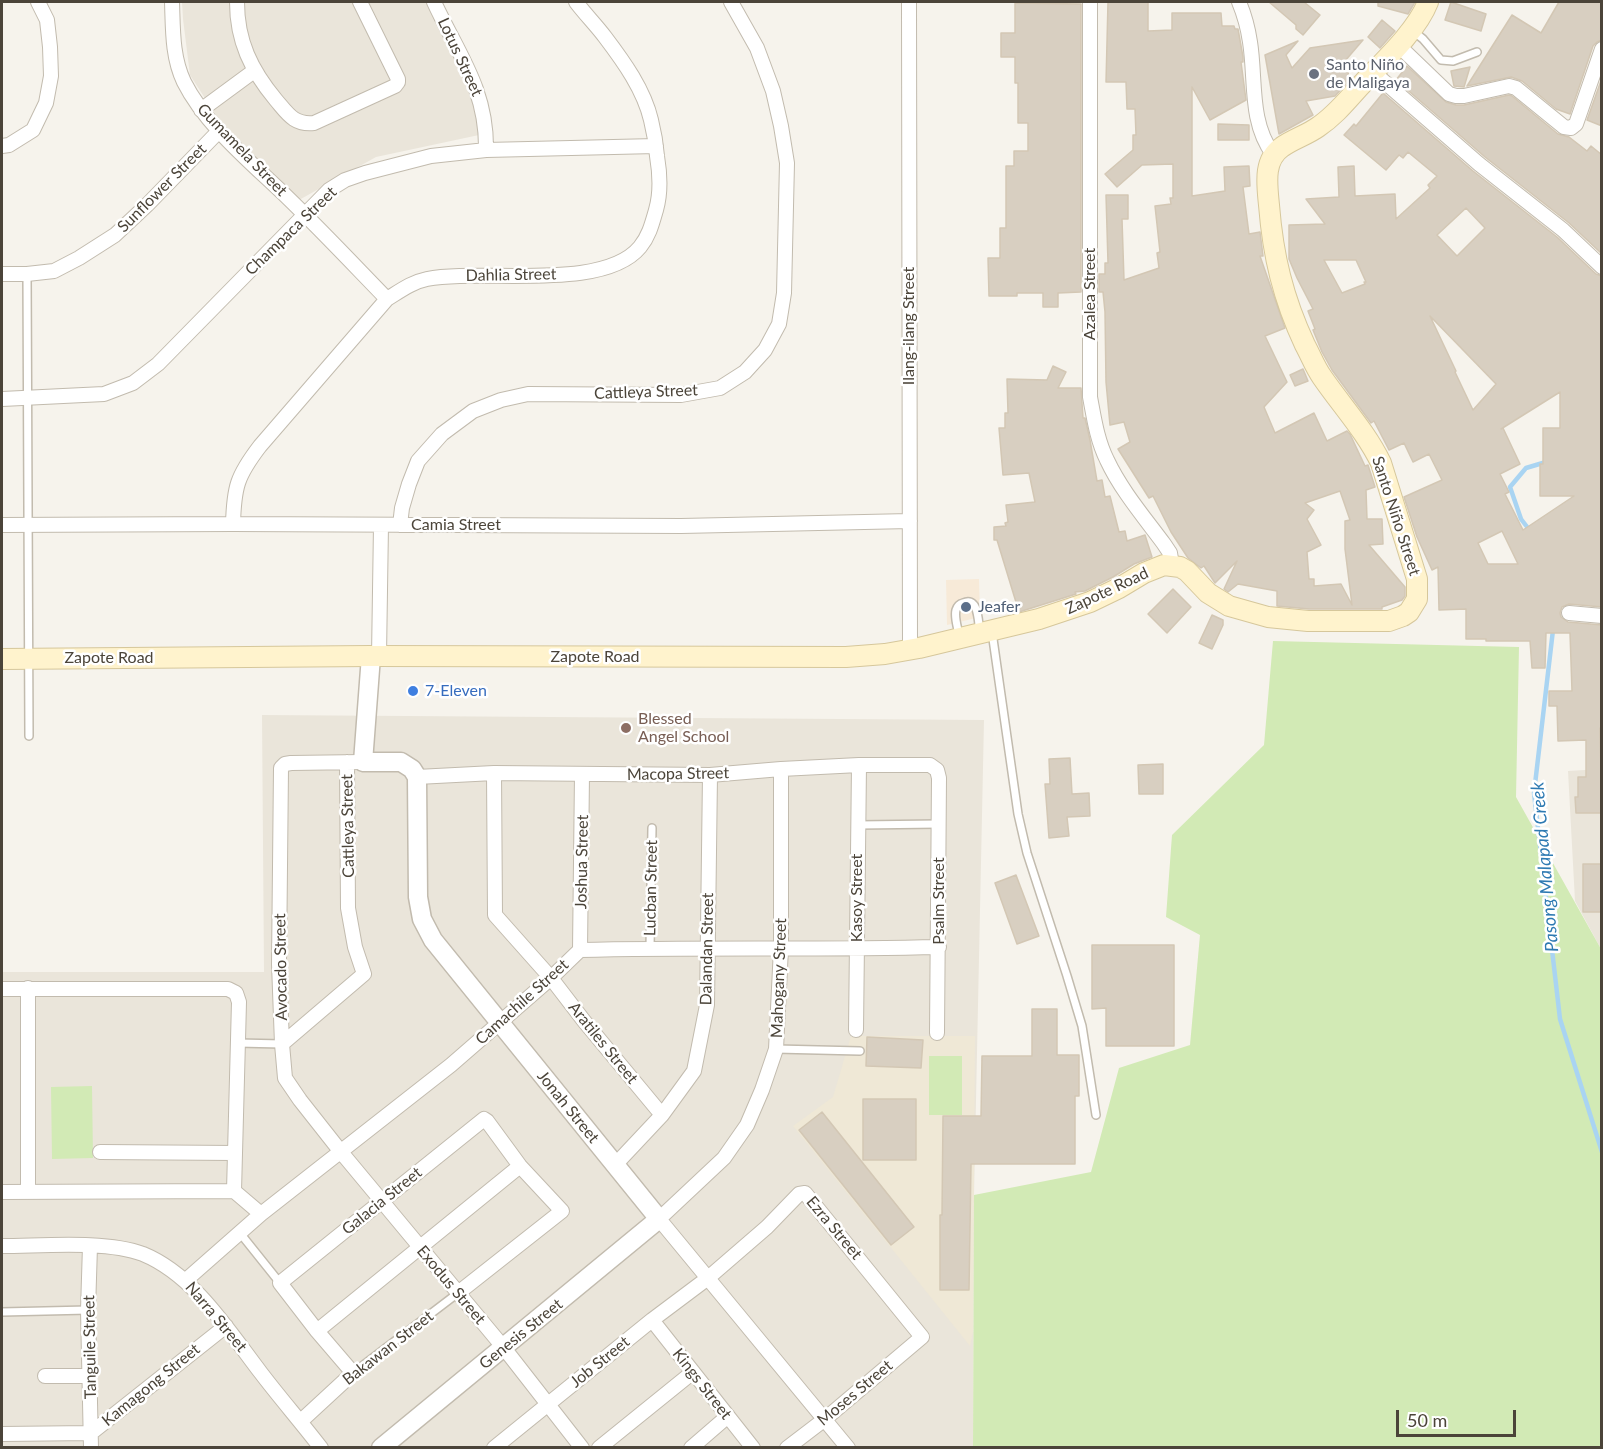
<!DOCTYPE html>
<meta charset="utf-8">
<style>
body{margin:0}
#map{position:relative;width:1603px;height:1449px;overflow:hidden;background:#f6f3ec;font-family:Lato,sans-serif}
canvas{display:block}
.frame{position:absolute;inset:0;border:3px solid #4b4439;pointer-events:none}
.scale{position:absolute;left:1396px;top:1410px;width:120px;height:27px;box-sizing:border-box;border:3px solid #4b4439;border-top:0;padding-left:8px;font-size:18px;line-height:21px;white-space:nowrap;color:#4b4439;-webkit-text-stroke:4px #fff;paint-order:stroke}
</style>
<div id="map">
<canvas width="1603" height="1449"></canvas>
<div class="frame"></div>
<div class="scale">50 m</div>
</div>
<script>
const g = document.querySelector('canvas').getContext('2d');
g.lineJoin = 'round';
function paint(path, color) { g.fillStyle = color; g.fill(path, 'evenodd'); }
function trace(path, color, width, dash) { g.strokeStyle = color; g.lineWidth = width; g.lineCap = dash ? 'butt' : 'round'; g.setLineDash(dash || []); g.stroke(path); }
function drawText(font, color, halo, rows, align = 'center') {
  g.font = font + ' Lato,sans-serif'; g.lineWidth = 5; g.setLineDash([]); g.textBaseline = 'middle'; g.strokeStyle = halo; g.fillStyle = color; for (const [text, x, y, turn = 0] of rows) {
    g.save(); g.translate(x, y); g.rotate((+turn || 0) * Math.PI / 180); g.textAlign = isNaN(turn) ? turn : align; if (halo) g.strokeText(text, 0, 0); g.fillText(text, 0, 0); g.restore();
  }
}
const residential = new Path2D(`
 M182,2H429L466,78L474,107L479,135L376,157L299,200L219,120L190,75L183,19Z
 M262,715L984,720L974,1195L973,1447L2,1448V972H264Z
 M1601,769V949L1575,901L1568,771Z`);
const commercial = new Path2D(`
 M979,579L980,617L947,625L946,580Z`);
const education = new Path2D(`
 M851,1036H975L973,1332L970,1346L793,1126L833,1097Z`);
const green = new Path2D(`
 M1273,641L1519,647L1516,797L1601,949V1447H973L974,1195L1091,1172L1119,1068L1190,1045L1200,935L1166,917L1172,835L1264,745Z
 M929,1056H962V1115H929Z
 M92,1086L93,1158L52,1159L51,1087Z`);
const stream = new Path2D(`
 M1531,532L1521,519L1510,487L1526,468L1546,462
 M1553,630L1534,793L1560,1019L1602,1152`);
const building = new Path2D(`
 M1108,2H1148V31L1172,30V13H1221L1222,26H1234L1235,29H1238L1243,57V62H1241L1246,100L1210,120L1192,87V196L1225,191L1224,167L1249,166L1250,186L1243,187L1249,234L1260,232L1263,256H1260L1285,328L1265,336L1287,382L1264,407L1275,433L1314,413L1327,441L1347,431L1350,434L1365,466L1368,465L1375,487L1366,490L1367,519H1382L1383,544L1369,545L1405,587V596L1402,600L1382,607V609H1309L1277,606V591L1238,584L1228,592L1224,589L1237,561L1215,583L1204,566L1201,568L1188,558L1171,532L1153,496L1149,498L1118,449L1130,442L1124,422L1110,425L1106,382L1105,312L1103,292H1099V274H1105V263H1108L1106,195H1128V219H1122L1124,280L1159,268L1157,253L1160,252L1155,206L1171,204L1170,198H1173V164L1142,165L1117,187L1105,174L1133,150V135H1136L1135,109H1127L1126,82H1106ZM1340,491L1350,520L1345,521V549L1352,605L1341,584L1314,586V579H1309L1307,552L1321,545L1307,519L1314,510L1305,503Z
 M1269,2H1304L1320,15L1303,35L1296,29V25Z
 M1378,2H1415L1408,14L1378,6Z
 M1451,2L1486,14L1481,31L1445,20Z
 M1559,2H1602V40L1597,42L1593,46L1570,114L1556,109L1522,81L1511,77L1467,86L1512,15L1541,33Z
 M1015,3L1081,4V292L1058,293V307H1043V293H1017V296H989L988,258H1000V228H1006V166H1014V151H1028V123H1018V83H1015V57H1001V33H1015Z
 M1382,20L1395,31L1380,48L1368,37Z
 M1363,40L1345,61L1349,68L1347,83L1335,96L1306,101L1313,115L1279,134L1265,55L1298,41L1286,55L1292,68L1310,48Z
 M1407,66L1446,102L1456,105H1464L1509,95L1512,96L1558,134L1569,137L1587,151L1591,146L1602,155V254L1569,223L1485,157L1396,80Z
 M1470,67L1464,87L1454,86L1451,71Z
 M1602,78V126L1587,120Z
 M1383,93L1473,171L1557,237L1596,274L1602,276V607L1569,604L1562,607L1560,613L1561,617L1568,622L1602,625V728H1600L1602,813H1576L1575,797H1578V777H1586V740L1558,741L1557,706H1549V691H1572L1570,633H1546L1545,668H1532L1530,641H1486V639H1466V609L1439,610L1438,567L1432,570L1417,537L1404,497L1442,480L1429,454L1413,462L1404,443L1389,450L1374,421L1371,423L1332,370L1322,352L1313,330L1315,329L1308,311L1313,309L1297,278L1289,259V225L1325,224L1306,199L1339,197L1338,167L1354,166L1355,196L1395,194L1396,219L1430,188L1428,185L1437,176L1408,152L1403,158L1399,155L1386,170L1344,135L1354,124L1356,126ZM1466,208L1485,228L1457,256L1437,235ZM1324,260H1356L1366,282H1364L1365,284L1342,293ZM1430,316L1496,384L1473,410L1455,372L1456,371ZM1560,392V428H1543V464H1540V496H1574L1523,530L1505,494L1509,492L1500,474L1520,464L1503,428L1501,429ZM1502,531L1518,564H1488L1478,543Z
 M1218,124L1249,125V140H1218Z
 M1053,366L1066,372L1058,388H1081L1083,418H1085L1090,440L1097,481L1102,480L1105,497L1110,496L1119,532L1125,531L1127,541L1145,535L1152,557L1134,564L1113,577L1085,591L1075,592L1076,594L1019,612L997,540H994V527L1006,526L1005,523L1008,522L1006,505L1035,502L1029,473L1003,475L999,428H1005V413H1008L1007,379L1047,380Z
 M1303,369L1308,381L1295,386L1290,375Z
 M1173,589L1191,607L1167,633L1148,614Z
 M1212,615L1223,620V625L1212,649L1199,643Z
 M1070,758L1072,794L1089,793L1090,816L1067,817L1069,836L1049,838L1045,784H1050L1049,759Z
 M1163,764V794H1139L1138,765Z
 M1583,864H1602V912H1583Z
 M1016,875L1039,936L1017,944L995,883Z
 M1092,945H1174V1046H1106V1008L1092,1009Z
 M1032,1009H1057V1055H1079V1096H1075V1164H971L969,1290H940V1215H942L943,1116H981L982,1056H1032Z
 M867,1037L923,1040L921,1068L866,1066Z
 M863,1099H916V1160H863Z
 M822,1112L914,1227L891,1245L799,1130Z`);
const service = new Path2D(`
 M1413,31L1423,39L1441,60L1453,61L1477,52
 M27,274L29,736
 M992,632L1018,814L1027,853L1067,976L1082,1026L1096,1115
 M959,635C958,628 954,618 956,610C957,607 959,604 963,603C979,596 978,622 980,632
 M858,825L939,824
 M650,948L652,828
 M238,1043L282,1044
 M776,1049L860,1051
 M240,1233L280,1283
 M2,1312L88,1310
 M353,1373L458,1293`);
const minor = new Path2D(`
 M172,2C173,29 172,57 184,82C206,126 253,164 288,198C322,231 354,265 387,299
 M237,2C237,41 251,70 276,100C288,114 294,125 314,123L395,86L398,82V79L360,2
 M434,2C458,54 487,89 486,150
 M909,2L910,650
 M1090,2V397C1094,418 1097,440 1107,460C1121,490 1144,517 1164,544L1170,553L1172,565
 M1239,2C1244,14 1248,28 1250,42C1256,79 1249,122 1273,154
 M1398,45L1449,94L1456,96H1464L1509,86L1516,88L1564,127L1571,128L1576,124L1602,49
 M1373,72L1479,164L1563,230L1602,267
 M201,110L254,71
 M2,146L9,145L33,130L46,103L51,76L50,47L47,20L38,2
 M2,274H27L54,271L79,258L115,235L147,205L219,131
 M2,399L104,394L133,383L158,364L329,190L345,180L365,173L431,156L486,150L656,146
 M233,524C234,487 237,476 260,446L387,299C400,291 412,282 427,279C482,268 603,292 640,247C649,236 652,224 656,210C661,193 660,174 657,156C656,144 654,132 651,120C644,90 624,62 605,37C596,25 585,14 576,2
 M2,525L233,524L681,526L910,521
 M400,525L402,508L409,484L418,461L442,434L473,411L501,400L528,394L681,395L720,388L745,372L765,350L779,324L784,293L787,163L781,126L773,91L757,48L731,2
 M1569,613L1602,616
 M379,656L381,525
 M363,762L291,763L285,764L281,768L279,964L282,1044L285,1078L300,1100L341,1152L504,1348L582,1448
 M781,769V948L776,1049L762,1090L747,1125L724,1158L659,1219L848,1448
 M494,773L495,915L551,978L584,1021L662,1115
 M417,777L494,773L710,775L781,769L859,765H930L937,770L939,778L937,1033
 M580,950L582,774
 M2,989H228L236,993L239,1002L234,1191
 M856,1030L859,765
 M282,1044L364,974L355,947L348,908L347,762
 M100,1152L235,1153
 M615,1165L662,1115L694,1071L707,1005L710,775
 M28,1191V988
 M2,1192L234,1191L261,1214
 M2,1246C42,1246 106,1240 143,1254C194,1275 228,1330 261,1373C280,1398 301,1422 321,1448
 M90,1246L88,1310L91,1448
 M186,1280L261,1214L451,1065L551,978L580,950C700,947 819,950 939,947
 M652,1320L753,1448
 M317,1331L520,1166
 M45,1376H90
 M301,1421L353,1373L317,1331L280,1283L484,1119L487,1121L520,1166L562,1211L458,1293
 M2,1434L91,1433L226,1326
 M494,1448L652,1320L708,1278L767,1227L799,1194L805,1193L922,1337L825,1419L787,1448
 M599,1448L693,1372
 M691,1448L728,1416`);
const tertiary = new Path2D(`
 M371,656L363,762H401L412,769L417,777L418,897L422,919L433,940L659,1219L381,1448`);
const secondary = new Path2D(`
 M2,659L371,656L846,657L885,654L919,648L1039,619L1090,602L1119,588L1144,573L1164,565L1180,567L1187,571L1208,593L1229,606L1268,617L1308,621H1389L1403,616L1409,612L1417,599V579L1381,463C1366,432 1342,406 1322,377C1315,367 1311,356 1305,345C1283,298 1273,256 1269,205C1267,184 1263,160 1282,147C1293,139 1307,135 1318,127C1336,115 1349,98 1363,83C1385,60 1417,30 1428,2`);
const markers = [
 [1314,74,6,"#6b7280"],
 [966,607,6,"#5c6f8a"],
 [413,691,6,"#3f7fe0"],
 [626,728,6,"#8d6e63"]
];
const streetNames = [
 ["Lotus Street",460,57,65],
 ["Gumamela Street",242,150,46],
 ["Sunflower Street",162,188,-45],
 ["Champaca Street",291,231,-44],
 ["Dahlia Street",511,275,-1],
 ["Azalea Street",1090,294,-90],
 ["Ilang-ilang Street",909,326,-90],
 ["Cattleya Street",646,392,-2],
 ["Santo Niño Street",1396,516,72],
 ["Camia Street",456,525],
 ["Zapote Road",1107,591,-25],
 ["Zapote Road",595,657],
 ["Zapote Road",109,658],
 ["Macopa Street",678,774,-1],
 ["Cattleya Street",348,826,-91],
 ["Joshua Street",582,862,-89],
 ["Lucban Street",651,888,-89],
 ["Kasoy Street",857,898,-90],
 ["Psalm Street",939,901,-90],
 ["Dalandan Street",707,949,-89],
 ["Avocado Street",281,967,-91],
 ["Mahogany Street",779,978,-88],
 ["Camachile Street",522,1002,-42],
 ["Aratiles Street",603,1043,51],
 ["Jonah Street",568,1107,51],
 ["Galacia Street",382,1201,-39],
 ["Ezra Street",834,1228,50],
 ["Exodus Street",451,1285,50],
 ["Narra Street",216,1317,50],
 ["Genesis Street",521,1334,-39],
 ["Tanguile Street",90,1347,-91],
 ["Bakawan Street",388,1348,-38],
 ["Job Street",600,1362,-39],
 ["Kings Street",702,1384,52],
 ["Kamagong Street",151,1385,-39],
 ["Moses Street",855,1393,-40]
];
const worshipNames = [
 ["Santo Niño",1326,65],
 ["de Maligaya",1326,83]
];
const serviceNames = [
 ["Jeafer",978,607]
];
const shopNames = [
 ["7-Eleven",425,691]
];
const educationNames = [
 ["Blessed",638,719],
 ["Angel School",638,737]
];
const waterNames = [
 ["Pasong Malapad Creek",1545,867,-95]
];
paint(residential, '#eae5da');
paint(commercial, '#f7ead8');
paint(education, '#efe8d6');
paint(green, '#d2eab5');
trace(stream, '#a9d4f2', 4.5);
paint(building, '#d8cfc1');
trace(building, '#d3c7b4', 1.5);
trace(service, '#c2bbae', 10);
trace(minor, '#c2bbae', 16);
trace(tertiary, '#c2bbae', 21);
trace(secondary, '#d6c79b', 22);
trace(service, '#fff', 7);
trace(minor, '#fff', 14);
trace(tertiary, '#fff', 18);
trace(secondary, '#fff3cd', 20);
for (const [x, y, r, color] of markers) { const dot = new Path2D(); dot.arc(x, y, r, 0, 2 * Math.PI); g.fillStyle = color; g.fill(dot); trace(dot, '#fff', 2); }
drawText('16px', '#4b4439', '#fff', streetNames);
drawText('16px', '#5b616d', '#fff', worshipNames, 'left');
drawText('16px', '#4e5e75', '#fff', serviceNames, 'left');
drawText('16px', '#366cbe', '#fff', shopNames, 'left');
drawText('16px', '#785e54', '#fff', educationNames, 'left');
drawText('italic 18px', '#2e7ab2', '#fff', waterNames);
</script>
